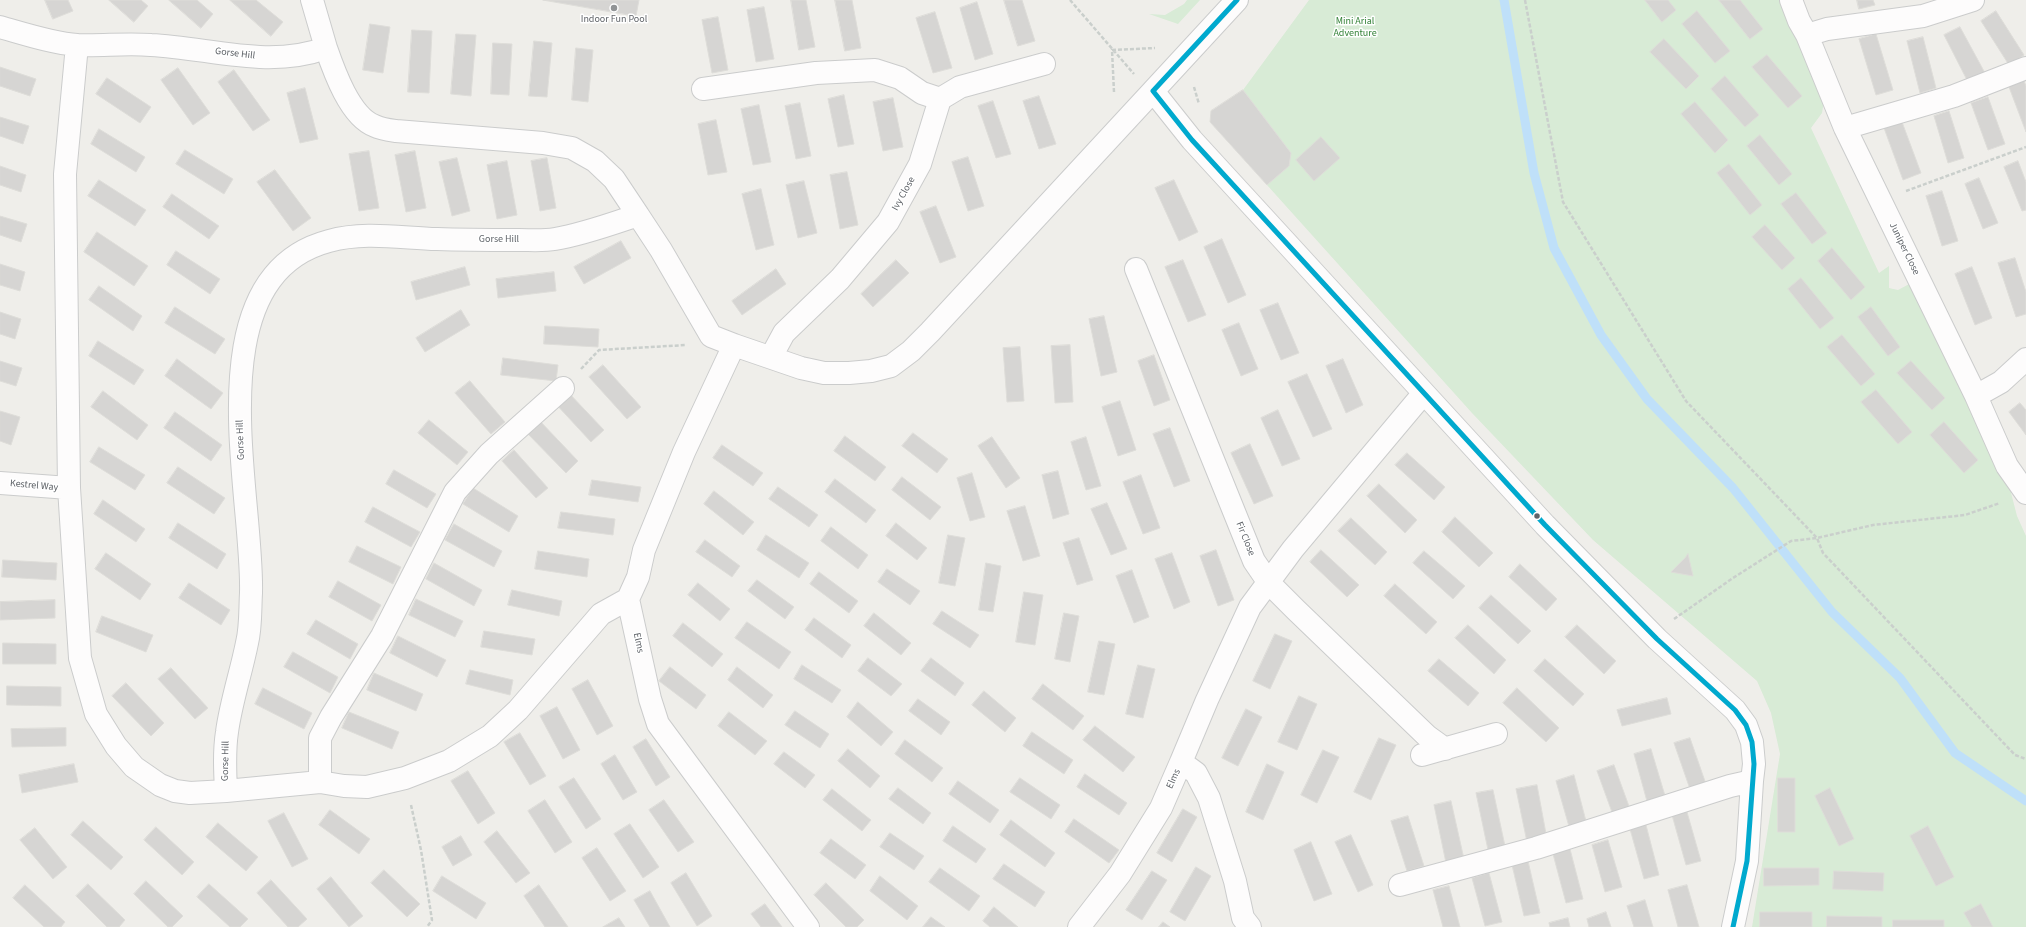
<!DOCTYPE html>
<style>
body{margin:0}
canvas{display:block;background:#efeeea}
</style>
<canvas width="2026" height="927"></canvas>
<script>
const g = document.querySelector('canvas').getContext('2d');
g.lineJoin = 'round';
function paint(path, color) { g.fillStyle = color; g.fill(path, 'evenodd'); }
function trace(path, color, width, dash) { g.strokeStyle = color; g.lineWidth = width; g.lineCap = dash ? 'butt' : 'round'; g.setLineDash(dash || []); g.stroke(path); }
function drawText(font, color, halo, rows, align = 'center') {
  g.font = font + ' "Source Sans 3",sans-serif'; g.lineWidth = 3; g.setLineDash([]); g.textBaseline = 'middle'; g.strokeStyle = halo; g.fillStyle = color; for (const [text, x, y, turn = 0] of rows) {
    g.save(); g.translate(x, y); g.rotate((+turn || 0) * Math.PI / 180); g.textAlign = isNaN(turn) ? turn : align; if (halo) g.strokeText(text, 0, 0); g.fillText(text, 0, 0); g.restore();
  }
}
const green = new Path2D(`
 M1187,0H1200L1178,24L1149,14L1165,15L1184,4Z
 M1309,0H1780L1824,101L1822,113L1811,128L1879,273L1889,266V288L1898,290L1913,282L2008,481L2017,516L2026,536V927H1752L1780,754L1771,713L1757,681L1593,540L1472,413L1267,185L1289,166L1291,153L1243,90Z`);
const stream = new Path2D(`
 M1504,0L1534,173L1554,248L1601,335L1647,399L1733,488L1832,612L1900,678L1955,753L2026,801`);
const building = new Path2D(`
 M45,0H68L73,11L53,19Z
 M109,0H141L148,6L134,22Z
 M169,0H197L213,14L201,28Z
 M230,0H256L283,22L271,36Z
 M543,0H639L636,16Z
 M791,0H806L815,47L799,50Z
 M835,0H852L861,48L845,51Z
 M1004,0H1022L1035,41L1018,46Z
 M1645,0H1668L1676,10L1662,22Z
 M1719,0H1740L1763,29L1750,39Z
 M1857,0H1873L1875,5L1859,9Z
 M977,2L993,54L975,60L960,8Z
 M764,7L774,59L756,62L747,10Z
 M1697,11L1730,51L1715,63L1682,24Z
 M1996,11L2024,55L2009,65L1981,21Z
 M935,12L952,68L933,73L916,18Z
 M718,17L728,70L712,73L702,20Z
 M370,24L390,27L383,73L363,70Z
 M1960,27L1985,73L1968,82L1944,35Z
 M412,30L432,31L429,93L408,92Z
 M456,34L476,35L471,96L451,94Z
 M1876,34L1893,90L1876,95L1859,39Z
 M1923,37L1936,88L1920,93L1907,41Z
 M1664,39L1699,76L1686,89L1650,52Z
 M534,41L552,43L547,97L529,96Z
 M493,43L512,44L509,95L491,94Z
 M576,48L593,50L588,102L572,100Z
 M1767,55L1802,96L1788,108L1752,67Z
 M0,67L36,79L30,96L0,86Z
 M178,68L210,113L193,125L161,80Z
 M234,70L270,120L253,131L218,82Z
 M1725,76L1759,115L1745,127L1711,89Z
 M107,78L151,107L140,123L96,94Z
 M2024,81L2026,86V132L2009,87Z
 M305,88L318,139L300,143L287,93Z
 M1243,90L1291,153L1289,166L1267,185L1210,122L1211,111Z
 M844,95L854,144L838,147L828,99Z
 M1039,96L1056,144L1039,149L1023,101Z
 M1988,97L2005,144L1988,150L1971,103Z
 M893,98L903,147L883,151L873,102Z
 M993,101L1011,154L996,158L978,106Z
 M1695,102L1728,140L1715,153L1681,114Z
 M800,103L811,156L796,159L785,106Z
 M759,105L771,162L753,165L741,109Z
 M1949,111L1964,158L1948,163L1934,116Z
 M0,117L29,126L23,144L0,136Z
 M716,120L727,172L708,175L698,124Z
 M1902,122L1921,173L1903,180L1884,128Z
 M99,129L145,157L136,172L91,144Z
 M1760,135L1792,174L1779,185L1747,146Z
 M1321,137L1340,158L1314,181L1296,160Z
 M185,150L233,179L224,194L176,164Z
 M369,151L379,208L359,211L349,154Z
 M415,151L426,208L406,212L395,155Z
 M968,157L984,206L968,211L952,162Z
 M457,158L470,211L452,216L439,162Z
 M547,158L556,208L540,211L531,161Z
 M507,161L517,215L497,219L487,165Z
 M2018,161L2026,182V210L2022,211L2004,167Z
 M1729,164L1762,205L1750,215L1717,173Z
 M0,166L26,175L21,192L0,185Z
 M275,170L311,218L293,231L257,182Z
 M847,172L858,225L840,229L830,175Z
 M1979,178L1998,223L1983,229L1965,184Z
 M99,180L146,210L135,226L88,196Z
 M1174,180L1198,232L1179,241L1155,188Z
 M804,181L817,233L798,238L786,185Z
 M761,189L774,245L756,250L742,194Z
 M1942,191L1958,241L1942,246L1926,196Z
 M1796,193L1827,233L1812,244L1781,204Z
 M172,194L219,226L209,239L163,207Z
 M936,206L956,257L940,263L920,212Z
 M0,216L27,224L21,242L0,235Z
 M1765,225L1795,258L1782,270L1752,237Z
 M97,232L148,266L134,286L84,252Z
 M1222,239L1246,295L1228,303L1204,247Z
 M621,241L631,258L584,284L574,267Z
 M1832,248L1865,287L1851,300L1818,261Z
 M176,251L220,279L210,294L167,265Z
 M2015,258L2026,292V314L2016,317L1998,263Z
 M896,260L909,273L873,307L861,294Z
 M1183,260L1206,315L1188,322L1165,267Z
 M0,264L25,272L20,291L0,285Z
 M465,267L470,285L416,300L411,282Z
 M1972,267L1992,318L1975,325L1955,274Z
 M776,269L786,284L742,315L732,301Z
 M554,272L556,291L498,298L496,279Z
 M1801,278L1834,318L1820,329L1788,289Z
 M99,286L142,316L133,331L89,300Z
 M1278,303L1299,353L1281,360L1260,310Z
 M175,307L225,339L215,354L165,323Z
 M1871,307L1900,347L1888,356L1858,317Z
 M461,310L470,325L425,352L416,338Z
 M0,312L21,319L15,339L0,334Z
 M1104,316L1117,372L1101,376L1089,319Z
 M1239,323L1258,369L1241,376L1222,330Z
 M545,326L599,329L598,347L544,344Z
 M1842,335L1875,374L1861,386L1827,347Z
 M98,341L144,370L134,385L89,356Z
 M1070,345L1073,402L1055,403L1051,346Z
 M1020,347L1024,401L1007,402L1003,348Z
 M1154,355L1170,400L1154,406L1138,361Z
 M503,358L558,365L556,381L501,375Z
 M177,359L223,393L211,409L165,376Z
 M1343,359L1363,405L1346,413L1326,366Z
 M0,361L22,368L16,386L0,381Z
 M1911,361L1945,398L1932,410L1897,373Z
 M603,365L641,407L627,419L589,377Z
 M1307,374L1332,429L1313,437L1288,382Z
 M470,381L505,422L491,434L455,393Z
 M1876,390L1912,432L1898,444L1861,402Z
 M103,391L148,425L137,440L91,407Z
 M567,391L604,430L591,442L554,402Z
 M1120,401L1136,450L1118,456L1102,407Z
 M2020,403L2026,410V435L2009,412Z
 M1278,410L1300,459L1282,466L1261,418Z
 M0,411L20,417L11,445L0,441Z
 M175,412L222,445L211,461L164,428Z
 M429,420L468,452L457,465L418,433Z
 M539,420L578,461L566,473L526,432Z
 M1944,422L1978,460L1964,473L1930,435Z
 M1170,428L1190,481L1174,487L1153,434Z
 M913,433L948,459L937,473L902,446Z
 M845,436L886,467L875,481L834,451Z
 M992,437L1020,478L1006,488L978,446Z
 M1086,437L1101,486L1086,490L1071,442Z
 M1250,444L1273,496L1254,504L1231,453Z
 M722,445L763,473L753,486L713,458Z
 M99,447L145,475L135,490L90,462Z
 M514,450L548,488L536,498L502,461Z
 M1407,453L1445,487L1434,500L1395,465Z
 M178,467L225,498L214,514L167,483Z
 M394,470L436,494L427,508L386,484Z
 M1058,471L1069,514L1053,519L1042,475Z
 M972,473L985,517L970,521L957,478Z
 M1141,475L1160,528L1143,534L1123,482Z
 M902,477L941,507L930,520L892,490Z
 M835,479L876,510L866,523L825,492Z
 M592,480L641,487L638,502L589,495Z
 M1379,484L1417,520L1405,533L1367,496Z
 M778,487L818,515L809,527L769,499Z
 M473,488L518,516L509,532L463,504Z
 M714,491L754,522L743,535L704,504Z
 M103,500L145,529L136,542L94,514Z
 M1107,503L1127,549L1111,555L1091,509Z
 M1025,506L1040,556L1023,561L1007,511Z
 M373,507L420,532L411,547L365,522Z
 M561,512L615,519L613,535L558,528Z
 M1455,517L1493,553L1479,567L1442,532Z
 M1351,518L1387,552L1375,565L1338,531Z
 M178,523L226,554L217,569L169,538Z
 M896,523L927,548L917,560L886,536Z
 M454,524L502,551L494,567L445,540Z
 M831,527L868,555L858,569L821,541Z
 M766,535L809,563L799,578L757,550Z
 M948,535L965,538L955,586L939,583Z
 M1079,538L1093,580L1077,585L1063,543Z
 M705,540L740,566L732,577L696,552Z
 M357,546L401,567L393,584L349,562Z
 M1216,550L1234,600L1218,606L1200,556Z
 M1321,550L1359,585L1347,597L1310,562Z
 M538,551L589,559L587,577L535,569Z
 M1424,551L1465,586L1453,599L1413,563Z
 M106,553L151,584L140,600L95,569Z
 M1172,553L1190,602L1174,609L1155,559Z
 M1688,554L1693,576L1671,572L1685,558Z
 M3,560L57,563L56,580L2,577Z
 M434,563L482,590L474,606L426,579Z
 M986,563L1001,566L993,612L979,610Z
 M1520,564L1557,599L1546,611L1509,577Z
 M887,569L920,591L910,605L878,582Z
 M1132,570L1149,617L1134,623L1116,576Z
 M819,572L858,601L849,613L810,584Z
 M757,580L794,607L785,619L748,591Z
 M338,581L381,605L372,621L329,597Z
 M189,583L230,610L221,625L179,598Z
 M698,583L730,609L720,621L688,595Z
 M1395,584L1437,622L1426,634L1384,596Z
 M512,590L562,601L559,616L508,605Z
 M1024,592L1043,595L1035,645L1016,642Z
 M1491,595L1531,631L1518,644L1479,608Z
 M416,599L463,621L455,637L409,615Z
 M55,600V618L0,620V602Z
 M942,611L979,635L970,648L933,624Z
 M874,613L911,643L901,655L864,626Z
 M1064,613L1079,616L1070,662L1055,659Z
 M102,616L153,635L146,652L96,632Z
 M814,618L851,645L842,658L805,630Z
 M316,620L358,644L350,659L307,634Z
 M747,622L791,652L779,669L735,638Z
 M683,623L723,654L712,667L673,636Z
 M1468,625L1506,660L1494,674L1455,638Z
 M1577,625L1616,661L1604,674L1565,637Z
 M484,631L535,639L532,655L481,647Z
 M1275,634L1292,641L1270,689L1253,681Z
 M398,636L446,660L437,677L390,653Z
 M1099,641L1115,644L1104,695L1088,692Z
 M3,643L56,644V664H3Z
 M293,652L338,677L330,693L284,667Z
 M868,658L902,684L891,696L858,671Z
 M931,658L964,683L955,696L921,671Z
 M1439,659L1479,693L1468,706L1428,671Z
 M1545,659L1584,694L1573,706L1534,671Z
 M802,665L841,690L832,703L794,679Z
 M1138,665L1155,669L1143,718L1126,714Z
 M670,667L706,695L696,709L659,681Z
 M737,667L773,695L763,708L728,680Z
 M171,668L208,708L195,719L158,679Z
 M470,670L513,680L510,695L466,684Z
 M374,673L423,694L416,711L367,690Z
 M588,680L613,726L597,735L572,689Z
 M126,683L164,723L151,736L112,696Z
 M1043,684L1084,716L1073,730L1032,699Z
 M7,686L61,687V706L7,705Z
 M263,688L312,713L304,729L255,704Z
 M1517,688L1559,728L1546,742L1503,703Z
 M984,691L1016,718L1005,732L972,705Z
 M1299,696L1317,704L1297,750L1278,742Z
 M1667,698L1671,714L1622,726L1617,710Z
 M918,699L950,722L941,735L909,711Z
 M858,702L893,732L881,746L847,717Z
 M557,707L580,750L563,759L540,716Z
 M1246,709L1262,717L1238,766L1222,758Z
 M795,711L829,734L820,748L785,725Z
 M349,712L399,732L392,749L342,728Z
 M729,712L767,741L755,755L718,726Z
 M1095,726L1135,757L1123,772L1083,740Z
 M66,728V746L12,747L11,729Z
 M1032,732L1073,760L1064,774L1023,746Z
 M520,733L546,776L530,785L504,742Z
 M1379,738L1396,745L1371,800L1354,792Z
 M1690,738L1707,787L1691,792L1674,743Z
 M646,739L670,777L656,786L633,747Z
 M905,740L943,768L932,782L895,754Z
 M848,749L880,776L870,788L838,761Z
 M1651,749L1666,799L1648,805L1634,754Z
 M1323,750L1339,757L1317,803L1301,795Z
 M784,752L815,775L805,788L774,764Z
 M615,755L637,792L623,800L601,764Z
 M74,764L78,782L22,793L19,775Z
 M1267,764L1284,772L1263,820L1246,812Z
 M1614,765L1630,809L1613,815L1597,771Z
 M468,771L495,813L478,824L451,781Z
 M1085,774L1127,803L1119,815L1077,787Z
 M1574,775L1587,825L1570,830L1556,781Z
 M574,778L601,819L586,829L559,787Z
 M1020,778L1060,805L1051,819L1010,792Z
 M1778,778H1795V832H1778Z
 M958,781L999,810L990,823L949,794Z
 M1537,785L1547,839L1527,842L1516,789Z
 M898,788L931,813L923,824L889,799Z
 M1830,788L1854,839L1839,846L1815,796Z
 M832,789L871,820L862,831L823,800Z
 M1493,790L1505,846L1488,850L1476,793Z
 M545,800L572,842L555,853L528,811Z
 M664,800L694,842L678,852L649,810Z
 M1451,801L1464,859L1446,863L1434,805Z
 M1183,809L1197,817L1172,862L1157,853Z
 M330,810L370,839L359,854L319,825Z
 M1687,812L1701,861L1686,865L1672,815Z
 M284,813L308,859L292,867L268,821Z
 M1408,816L1424,866L1407,871L1391,821Z
 M1074,819L1119,850L1109,863L1065,832Z
 M1011,820L1055,853L1045,867L1000,835Z
 M83,821L123,857L111,870L71,835Z
 M218,823L258,857L246,871L206,837Z
 M630,824L659,867L643,878L614,834Z
 M1646,825L1659,875L1644,879L1630,829Z
 M953,826L986,849L976,863L943,841Z
 M1928,826L1954,877L1936,886L1910,836Z
 M156,827L194,862L182,875L144,840Z
 M35,828L67,867L53,879L20,840Z
 M497,831L530,873L516,883L484,842Z
 M890,833L924,856L914,870L880,847Z
 M1351,835L1373,885L1358,892L1335,842Z
 M461,836L472,855L453,866L442,847Z
 M831,839L866,865L855,879L820,853Z
 M1608,840L1622,887L1605,892L1592,845Z
 M1311,842L1332,894L1314,901L1294,850Z
 M597,848L626,891L610,901L582,858Z
 M1570,849L1583,899L1566,903L1553,854Z
 M1528,861L1540,913L1524,916L1512,865Z
 M1004,864L1045,892L1035,907L993,879Z
 M1196,867L1211,876L1185,921L1170,912Z
 M940,868L980,896L969,911L929,882Z
 M1764,868H1819V885L1764,886Z
 M384,870L420,904L407,917L371,883Z
 M1152,871L1167,880L1142,920L1126,910Z
 M1834,871L1884,873L1883,891L1833,889Z
 M686,873L712,916L697,926L671,883Z
 M1489,873L1502,922L1485,926L1472,878Z
 M442,876L486,903L476,919L433,891Z
 M880,876L918,906L907,920L870,891Z
 M331,877L363,916L349,927L317,889Z
 M271,880L307,919L298,927H288L257,893Z
 M146,881L183,916L172,927H168L134,894Z
 M826,883L864,920L857,927H846L814,895Z
 M88,884L125,920L119,927H107L76,896Z
 M209,884L248,919L240,927H230L197,897Z
 M25,885L65,922L61,927H44L13,898Z
 M539,885L568,927H545L524,896Z
 M1687,885L1699,927H1678L1668,890Z
 M1449,886L1460,927H1443L1433,890Z
 M650,891L670,927H650L634,900Z
 M1645,900L1653,927H1634L1627,906Z
 M765,904L782,927H761L751,914Z
 M1981,904L1993,927H1972L1964,913Z
 M994,907L1018,927H990L983,921Z
 M1606,912L1611,927H1589L1587,919Z
 M1760,912H1812V927H1760Z
 M1827,916L1882,917V927H1827Z
 M931,917L945,927H923Z
 M619,918L625,927H603Z
 M1568,918L1570,927H1550L1549,923Z
 M1893,920H1944V927H1893Z
 M1163,922L1170,927H1159Z`);
const path = new Path2D(`
 M1070,0L1134,74
 M1525,0L1563,202L1686,401L1817,538L1823,553L2015,755L2026,759
 M1194,87L1199,104
 M1114,92L1112,50L1155,48
 M1906,191L2026,147
 M581,369L599,350L686,345
 M1674,619L1733,578L1791,541L1817,538L1873,525L1965,515L2000,503
 M411,805L421,850L432,920L427,927`);
const minor = new Path2D(`
 M312,0L326,48
 M1237,0L1153,91L1192,140L1545,525L1657,639L1735,710L1746,725L1752,742L1754,764L1752,781L1747,861L1733,927
 M1791,0L1799,21L1807,35L1845,128L1976,396L2007,466L2026,493
 M0,27C25,34 52,43 77,45C102,46 126,43 151,45C210,48 268,69 326,48C334,71 350,117 375,126C381,129 389,130 396,131L543,143L572,148L595,161L614,179L638,215C611,224 584,234 555,239C544,241 531,240 519,240C492,240 464,240 437,239C401,238 364,231 329,241C193,277 254,495 251,593C250,609 251,627 247,643C241,673 231,702 227,732C224,751 225,771 226,791L190,793L175,791L160,785L134,767L116,746L96,714L80,658L69,488L65,174L77,45
 M1807,35L1827,29L1923,16L1973,0
 M703,89L816,73L875,70L900,78L922,93L940,99
 M1845,128L1954,96L2026,68
 M638,215L661,250L711,336L734,345
 M1136,269L1254,561L1269,583L1296,610L1427,736L1445,749
 M771,357L784,333L840,279L888,222L920,164L940,99L960,87L1044,64
 M1976,396L2001,382L2026,359
 M0,483L69,488
 M628,599L638,577L644,550L684,452L734,345L801,368L824,373H849L871,371L891,366L911,351L930,332L1153,91
 M1422,755L1496,734
 M1181,762L1207,700L1250,607L1293,549L1423,394
 M320,782V738L331,717L382,636L455,492L489,454L563,388
 M226,791L320,782L344,786L367,787L405,778L449,761L490,736L518,710L601,614L628,599L650,699L658,724L808,927
 M1400,885L1536,848L1730,786L1752,781
 M1079,927L1120,874L1161,808L1181,762L1196,773L1209,798L1235,881L1243,918L1250,927`);
const bus1 = new Path2D(`
 M1237,0L1153,91L1192,140L1545,525L1657,639L1735,710L1746,725L1752,742L1754,764L1747,861L1733,927`);
const markers = [
 [614,8,4,"#919496"],
 [1537,516,3.5,"#5f6368"]
];
const poiNames = [
 ["Indoor Fun Pool",614,20]
];
const parkNames = [
 ["Mini Arial",1355,22],
 ["Adventure",1355,34]
];
const streetNames = [
 ["Gorse Hill",235,54,7],
 ["Ivy Close",904,194,-61],
 ["Gorse Hill",499,240],
 ["Juniper Close",1904,249,64],
 ["Gorse Hill",241,440,-92],
 ["Kestrel Way",34,486,5],
 ["Fir Close",1245,539,68],
 ["Elms",638,643,78],
 ["Gorse Hill",226,761,-89],
 ["Elms",1174,779,-66]
];
paint(green, '#d8ebd6');
trace(stream, '#bfe0f9', 9);
paint(building, '#d6d5d3');
trace(building, '#deddd9', 1);
trace(minor, '#cbcccc', 24);
trace(path, '#cacfcc', 2.5, [4, 2]);
trace(minor, '#fdfcfc', 22);
trace(bus1, '#00a9ce', 5);
for (const [x, y, r, color] of markers) { const dot = new Path2D(); dot.arc(x, y, r, 0, 2 * Math.PI); g.fillStyle = color; g.fill(dot); trace(dot, '#fff', 1.5); }
drawText('10px', '#5f6368', '#fff', poiNames);
drawText('10px', '#348238', '#fff', parkNames);
drawText('10px', '#5f6368', '#fff', streetNames);
</script>
